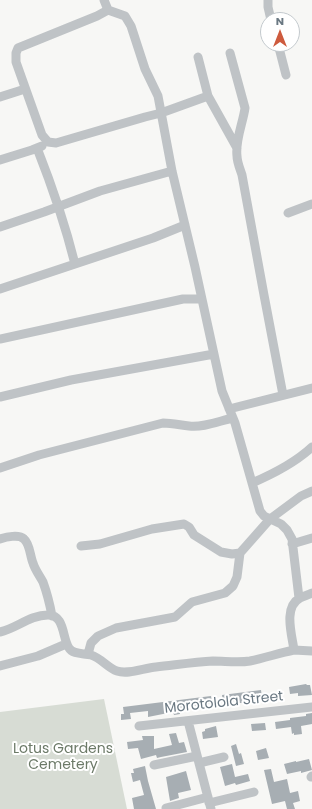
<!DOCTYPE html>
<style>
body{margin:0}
#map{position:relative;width:312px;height:809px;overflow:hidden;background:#f7f7f5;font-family:Poppins,sans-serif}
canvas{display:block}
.north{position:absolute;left:260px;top:12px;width:40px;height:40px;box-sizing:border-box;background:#fff;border:1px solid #c3c9cd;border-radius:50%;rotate:0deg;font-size:11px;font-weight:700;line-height:16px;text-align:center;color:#6a7882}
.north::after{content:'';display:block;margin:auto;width:14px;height:18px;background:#ce5b3e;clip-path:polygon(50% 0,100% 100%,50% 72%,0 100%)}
</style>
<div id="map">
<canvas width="312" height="809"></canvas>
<div class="north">N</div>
</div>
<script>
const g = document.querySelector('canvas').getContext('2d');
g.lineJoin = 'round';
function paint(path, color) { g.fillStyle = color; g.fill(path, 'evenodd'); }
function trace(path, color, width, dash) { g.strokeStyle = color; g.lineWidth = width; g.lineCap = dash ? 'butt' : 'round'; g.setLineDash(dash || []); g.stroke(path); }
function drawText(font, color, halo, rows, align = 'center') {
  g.font = font + ' Poppins,sans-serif'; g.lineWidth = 4; g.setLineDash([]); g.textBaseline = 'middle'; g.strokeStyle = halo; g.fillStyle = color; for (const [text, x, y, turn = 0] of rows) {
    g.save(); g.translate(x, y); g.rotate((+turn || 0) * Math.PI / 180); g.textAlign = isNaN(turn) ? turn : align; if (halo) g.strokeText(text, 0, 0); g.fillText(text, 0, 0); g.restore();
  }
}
const green = new Path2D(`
 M104,699L127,809H0V712Z`);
const building = new Path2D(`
 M306,684L307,685H310L312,695L298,696V693L290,694L289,687Z
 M261,690L262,698L246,700V702L235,704V701L223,702L222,695Z
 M211,696L212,703L179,708L180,714L174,715L173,712L148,717V711L130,713L131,719L121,720V714H124L123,707Z
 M312,713V724L301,726L302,734L294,735V733L292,734L291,727L276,729L275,722L290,720V718L306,716V714Z
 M265,723L266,730L252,731L251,724Z
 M216,726L218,737L203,739L202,732L205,731V729Z
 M176,733L179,743L184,742L187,752L161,757L157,758L156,755L141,759L138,748L128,749L127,742L143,740L142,736H154V749L172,745L169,734Z
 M236,744L239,754L241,753L244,764L236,766L231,746Z
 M266,748L269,758L258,760L256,751Z
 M309,759L312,770L301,773V771L287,774L284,764L296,761V762Z
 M232,764L235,777L248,774L250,781L236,785L235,783L225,786L220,767Z
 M145,766L148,781L156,809H134L132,798L144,795L140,780L133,782L131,773H134L133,769Z
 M271,769L274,782L287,779L290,793L298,791L300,801L293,803L295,809H287L285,801L272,804L264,770Z
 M186,771L191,790L178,793L179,798L170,801L166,777Z`);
const minor = new Path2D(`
 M104,0L108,10L125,16L131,26L145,69L158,96L172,171L195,267L222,391L235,423L260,511L264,516L281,524L287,530L292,539L299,598
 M268,0V7L271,20
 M108,10L97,16L18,48L16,53V62L42,135L48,142L56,143L145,117L161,113L208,96
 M278,44L286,75
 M230,53L245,108C243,123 235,140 237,156C237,162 240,169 242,175C255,248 269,322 283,395
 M198,57L208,96L237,148
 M0,97L25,89
 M37,148C52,186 65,224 75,264
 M0,160L32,150L42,146
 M288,213L312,204
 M0,227L44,212L100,191L172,171
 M0,289L153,238L185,225
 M0,339L183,299H202
 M0,397L71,380L214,354
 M229,409L312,388
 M0,468L39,455L163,423C172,423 180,425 189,426C203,428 219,421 233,418
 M252,483C273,474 295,463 312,447
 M0,539C6,537 19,534 24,539C30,544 30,556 33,563C35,570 40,576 43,582C47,593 50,605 52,616
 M292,544L312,538
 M81,546L100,544L152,529L184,524L189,527L194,535L221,552L232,554L240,553L270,519L301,496L312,491
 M312,593C308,595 304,596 300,598C283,607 292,635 294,650L312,651
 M0,632C17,628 30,615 48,615C65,615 62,638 69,648C73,655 84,653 91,655C101,658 108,668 117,671C128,675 144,668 156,667C175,665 194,662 213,661C225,661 238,663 250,661C265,658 279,653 294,650
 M88,654L91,643L98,636L116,628L175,617L192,602L225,593L233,586L237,577L240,553
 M0,666L38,656L66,644
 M188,721L211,809
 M139,726L312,707
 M199,763L224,757
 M154,765L197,756
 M311,777L312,776
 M209,803L254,792
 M166,808L208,797`);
const streetNames = [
 ["Morotolola Street",224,703,-6]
];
const parkNames = [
 ["Lotus Gardens",63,749],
 ["Cemetery",63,765]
];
paint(green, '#d7dcd4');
paint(building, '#a7aeb3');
trace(minor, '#bfc3c6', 9);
drawText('14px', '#6a7882', '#fff', streetNames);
drawText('14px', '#6c7a68', '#fff', parkNames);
</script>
